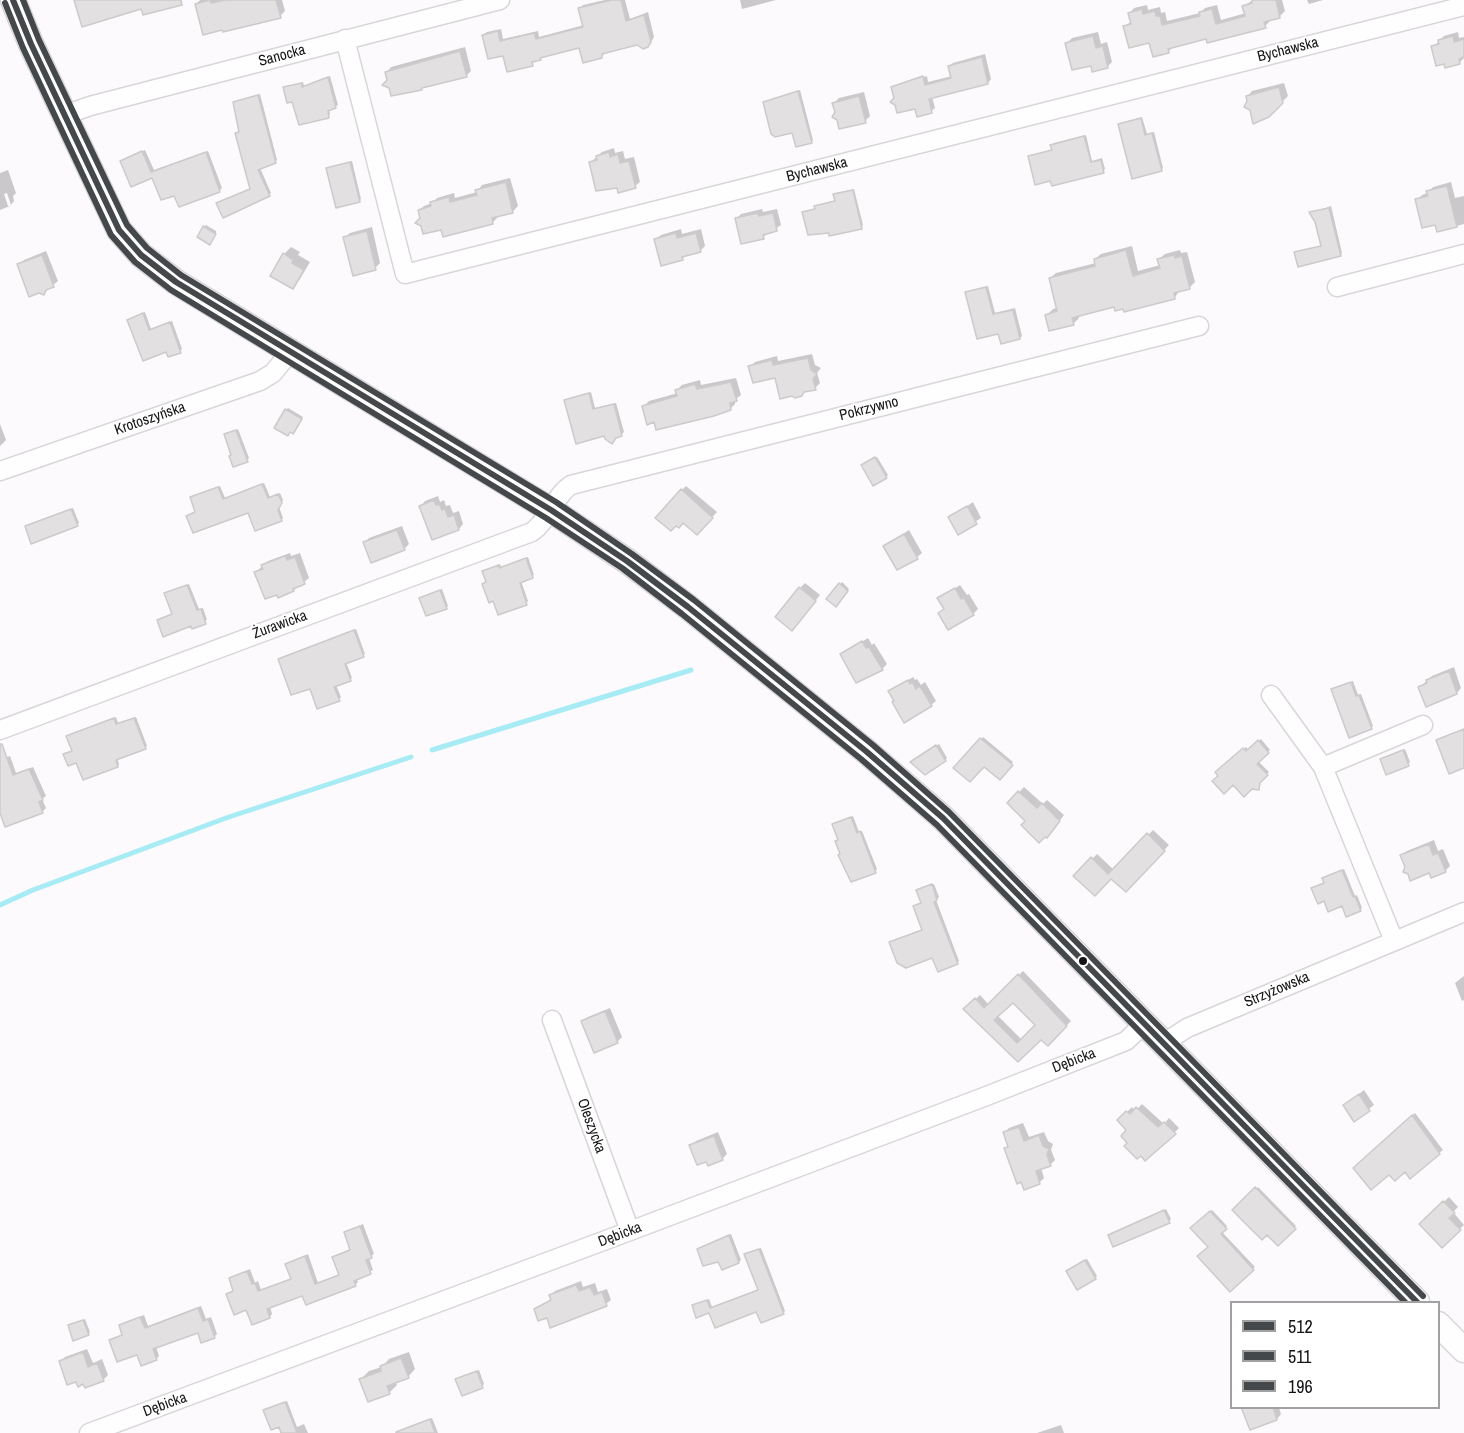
<!DOCTYPE html>
<meta charset="utf-8">
<style>
body{margin:0}
#map{position:relative;width:1464px;height:1433px;overflow:hidden;background:#fdfafd;font-family:"Archivo Narrow",sans-serif}
canvas{display:block}
.legend{position:absolute;left:1230px;top:1301px;width:210px;height:108px;box-sizing:border-box;background:#fff;border:2px solid #a2a1a2;margin:0;padding:8px 10px;list-style:none;font-size:18px;color:#161417}
.legend li{display:flex;align-items:center;gap:12px;height:30px}
.legend b{width:30px;border:2px solid #a2a1a2}
</style>
<div id="map">
<canvas width="1464" height="1433"></canvas>
<ul class="legend">
<li><b style="height:8px;background:#45484a"></b>512</li>
<li><b style="height:8px;background:#45484a"></b>511</li>
<li><b style="height:8px;background:#45484a"></b>196</li>
</ul>
</div>
<script>
const g = document.querySelector('canvas').getContext('2d');
g.lineJoin = 'round';
function paint(path, color) { g.fillStyle = color; g.fill(path, 'evenodd'); }
function trace(path, color, width, dash) { g.strokeStyle = color; g.lineWidth = width; g.lineCap = dash ? 'butt' : 'round'; g.setLineDash(dash || []); g.stroke(path); }
function drawText(font, color, halo, rows, align = 'center') {
  g.font = font + ' "Archivo Narrow",sans-serif'; g.lineWidth = 4.5; g.setLineDash([]); g.textBaseline = 'middle'; g.strokeStyle = halo; g.fillStyle = color; for (const [text, x, y, turn = 0] of rows) {
    g.save(); g.translate(x, y); g.rotate((+turn || 0) * Math.PI / 180); g.textAlign = isNaN(turn) ? turn : align; if (halo) g.strokeText(text, 0, 0); g.fillText(text, 0, 0); g.restore();
  }
}
const shadow = new Path2D(`
 M200,0H282L285,11L280,16L196,4Z
 M605,0H625L630,19L648,12L654,37L651,42L648,46L637,43L605,53L602,56L580,46L543,56L535,60L532,65L504,54L483,35L487,32L501,29L503,39L538,31L539,37L584,25L579,9L583,5Z
 M740,0H776L742,9Z
 M1253,0H1282L1285,11L1280,16L1269,19L1270,21L1265,26L1207,37L1174,46L1169,51L1154,55L1150,41L1125,26L1132,21L1130,13L1134,8L1147,5L1148,10L1160,7L1161,13L1165,12L1167,21L1200,13L1205,8L1217,5L1221,20L1246,13L1244,6Z
 M1307,0H1323L1309,4Z
 M1098,32L1101,44L1107,42L1112,62L1107,67L1092,64L1067,43L1072,38Z
 M1458,32L1459,38L1464,37V58L1459,63L1433,47L1444,36Z
 M465,47L471,71L466,76L424,86L422,89L389,81L387,72L391,67Z
 M985,54L991,79L988,83L932,97L935,108L931,111L895,98L892,87L894,86V87L927,76L928,82L952,76L949,66L953,63Z
 M330,76L338,105L329,109L330,114L328,116L294,100L285,88L303,82L304,86Z
 M1284,83L1288,96L1268,116L1249,101L1248,96L1252,91Z
 M800,90L813,140L811,142L793,131L765,102Z
 M864,92L870,116L865,121L836,113L834,103L839,98Z
 M260,94L277,160L260,168L271,193L269,195L218,203L251,188L236,134L240,131L235,102Z
 M1142,117L1147,134L1154,132L1163,168L1161,170L1120,124Z
 M1086,135L1092,161L1102,158L1105,169L1103,171L1030,157L1053,149L1052,145L1054,143Z
 M614,148L615,153L623,151L625,159L634,157L640,182L635,186H618L591,162L602,152Z
 M145,150L154,170L208,151L222,188L219,191L175,194L153,176L121,161Z
 M352,161L361,199L359,201L328,168Z
 M8,170L16,193L13,196L14,201L11,205L7,193L4,194L8,206H10L0,210V173Z
 M510,178L518,206L513,211L497,215V218L492,223L442,228L421,219L419,210L424,206L432,203L437,198L454,193L455,198L477,192L482,185Z
 M1451,182L1455,198L1464,196V224L1438,231L1436,223L1417,200L1422,195L1428,193L1433,187Z
 M854,189L863,225L861,227L830,231L803,212L816,208L818,205L836,200L835,195L837,193Z
 M1331,206L1342,253L1340,255L1296,253L1323,245L1317,221L1311,213Z
 M762,209L763,212L777,209L781,225L763,237L736,219L741,214Z
 M206,225L216,231V235L204,227Z
 M372,227L380,263L375,268L345,237L350,233Z
 M681,229L682,234L701,229L705,246L700,251L686,255L682,259L656,239L661,235Z
 M1132,246L1138,271L1160,265L1159,259L1165,254L1180,250L1181,253L1187,252L1195,282L1189,288L1180,290L1175,297L1124,307L1115,306L1078,315L1079,318L1073,324L1047,315L1053,309L1058,308L1050,278L1056,273L1096,263L1095,259L1101,254Z
 M291,247L300,252L298,255L310,262L300,279L292,287L284,254Z
 M46,251L58,281L43,293L39,292L19,265L24,260Z
 M988,286L995,313L1015,308L1022,336L1020,338L999,332L966,293Z
 M145,312L151,329L172,321L182,349L180,351L169,355L167,350L129,320Z
 M812,354L815,365L821,368L817,373L820,383L815,388L806,390L801,395L776,376L750,367L755,362L777,356L778,361Z
 M736,378L741,395L735,400V404L730,409L655,420L644,406L649,401L678,393L677,390L682,385L700,380L701,385Z
 M591,392L595,408L616,403L624,432L622,434H605L566,401Z
 M288,408L303,417L295,430L290,431L286,410Z
 M0,424L6,440L0,446Z
 M238,429L249,458L247,460L233,454L225,435Z
 M877,457L888,475L886,477L865,464Z
 M264,483L270,497L280,493L283,500L279,507L283,518L281,520L249,511L188,516L196,511L194,496L220,486L225,498Z
 M686,486L717,512L697,533L683,522L682,490Z
 M438,496L440,502L444,500L446,506L450,505L453,513L459,511L463,524L459,529L421,506L425,501Z
 M973,502L981,518L958,533L950,518Z
 M73,508L79,523L77,525H28Z
 M402,526L409,544L404,549L365,543L369,538Z
 M909,530L922,553L917,557L885,546Z
 M290,553L291,556L300,553L309,578L294,590L278,596L256,572L268,561Z
 M528,557L534,575L521,581L528,601L526,603L494,600L488,582L486,570L500,564L501,567Z
 M842,582L849,589L836,604L828,598Z
 M805,583L820,595L797,624L800,588Z
 M189,584L199,609L203,608L207,620L192,624L158,620L173,614L168,592Z
 M960,585L967,595L969,594L978,609L973,614L940,613L945,608L939,599Z
 M442,589L448,606L446,608L421,598Z
 M356,629L365,654L346,662L352,678L336,685L341,697L339,699L311,687L280,659Z
 M868,638L872,645L874,643L887,664L882,669L842,654Z
 M1454,667L1461,688L1457,693L1426,705L1420,687L1432,676Z
 M913,677L915,680L917,679L921,685L925,682L936,701L931,705L895,701L890,692Z
 M1353,681L1358,695L1361,694L1373,726L1371,728L1333,690Z
 M116,717L118,723L136,717L147,746L145,748L117,758L119,764L118,766L73,751L70,735Z
 M983,737L1013,762L1000,778L984,765L956,768Z
 M1261,739L1270,750L1258,761L1269,772L1261,779L1259,788L1234,783L1218,773L1246,747L1249,750Z
 M939,744L947,758L945,760L914,761Z
 M1405,749L1410,762L1408,764L1382,759Z
 M10,756L16,773L33,767L46,796L42,799L46,808L42,812L0,808V760Z
 M1024,787L1043,804L1047,800L1064,815L1051,832L1045,835L1009,803Z
 M853,816L859,832L862,831L877,869L875,871L841,853L839,839L834,824Z
 M1153,830L1169,845L1126,890L1111,877L1075,876L1097,854L1114,870Z
 M1434,840L1438,851L1443,849L1450,866L1445,871L1409,873L1402,855L1407,851Z
 M1344,869L1355,896L1357,895L1362,908L1360,910L1343,904L1324,878Z
 M934,884L939,897L936,900L959,961L957,963L890,942L923,929L920,889Z
 M1023,971L1071,1021L1048,1044L1041,1038L1018,1060L965,1009L980,995L989,1005ZM1013,1000L1037,1025L1022,1040L997,1015Z
 M1464,976V1000L1462,1001L1455,983Z
 M610,1008L622,1037L617,1042L583,1022L588,1017Z
 M1364,1090L1374,1105L1354,1120L1345,1105Z
 M1142,1104L1164,1124L1169,1118L1179,1128L1160,1147L1129,1143L1128,1130L1119,1120L1132,1107L1135,1111Z
 M1415,1113L1443,1150L1439,1153L1411,1177L1406,1170L1389,1172L1355,1168Z
 M1023,1123L1029,1137L1044,1132L1048,1141L1053,1144L1051,1150L1055,1160L1050,1165L1041,1168L1044,1178L1040,1182L1025,1188L1006,1149L1009,1145L1004,1133L1009,1128Z
 M718,1132L727,1154L722,1159L691,1146L696,1141Z
 M1258,1187L1296,1226L1278,1244L1267,1233L1234,1210Z
 M1449,1197L1458,1207L1453,1212L1464,1225L1442,1246L1421,1224Z
 M1166,1209L1171,1219L1169,1221L1109,1235Z
 M1212,1210L1227,1226L1222,1232L1255,1267L1230,1290L1210,1247L1193,1228Z
 M363,1224L374,1254L369,1258L373,1270L356,1278L358,1282L355,1285L303,1294L270,1306L272,1314L270,1317L253,1323L247,1308L228,1294L234,1290L230,1279L250,1269L255,1283L258,1281L261,1290L292,1278L287,1264L308,1254L318,1283L340,1274L334,1257L352,1248L346,1232Z
 M731,1234L741,1260L739,1262L722,1268L719,1260L699,1249Z
 M761,1248L785,1311L783,1313L757,1310L710,1311L693,1306L709,1299L712,1307L760,1289L748,1253Z
 M1087,1259L1097,1276L1095,1278L1069,1269Z
 M581,1281L583,1287L595,1283L598,1292L607,1289L611,1300L606,1304L547,1316L536,1309L552,1299L551,1295L555,1291Z
 M201,1306L206,1319L211,1317L217,1334L214,1337L199,1331L156,1347L159,1356L156,1359L110,1340L123,1334L120,1326L124,1323L144,1315L148,1326Z
 M85,1319L90,1332L88,1334L72,1324Z
 M87,1349L93,1363L102,1359L108,1375L103,1380L84,1382L60,1362L65,1357Z
 M409,1352L415,1369L408,1377L395,1381L397,1385L389,1393L361,1379L369,1371L382,1367L389,1359Z
 M479,1370L484,1384L482,1386L459,1378Z
 M287,1401L297,1427L304,1424L308,1433H283L280,1425L265,1410Z
 M1243,1408H1279L1281,1414L1277,1419Z
 M432,1418L438,1433H396L398,1431Z
 M1061,1425L1064,1433H1037Z`);
const stream = new Path2D(`
 M432,750L691,670
 M0,905L33,890L226,818L411,757`);
const building = new Path2D(`
 M74,0H181L182,5L143,15L141,9L82,27Z
 M210,0L211,3L225,0H276L281,18L223,32L222,30L203,35L195,4Z
 M612,0H621L626,21L644,15L651,42L648,47L643,49L637,45L602,54V58L583,63L579,48L540,58L541,60L532,62L533,66L507,72L503,56L488,59L482,35L498,31L500,41L534,33L536,39L583,27L578,8Z
 M1252,0H1276L1280,18L1264,22L1266,28L1207,43L1206,39L1168,49L1169,53L1153,57L1149,43L1129,48L1123,26L1131,24L1128,13L1142,9L1143,14L1155,11L1156,16H1160L1162,25L1200,16L1199,12L1212,9L1216,24L1245,16L1242,6L1252,3Z
 M1093,36L1096,48L1103,46L1108,68L1092,72L1091,66L1072,70L1065,43Z
 M1453,36L1454,42L1464,39V57L1459,59L1460,64L1445,68L1444,64L1436,66L1431,46L1439,44L1438,40Z
 M460,51L467,77L422,88V90L391,96L389,88L382,85L387,80L385,72Z
 M982,57L988,84L929,99L932,113L917,117L915,109L897,113L895,105L890,102L894,98L891,87L923,76L925,85L951,78L948,66Z
 M328,77L336,108L328,111L329,118L299,125L292,102L287,103L283,87L302,83V87Z
 M1279,87L1283,103L1269,117L1253,124L1250,110L1244,107L1247,101L1246,96Z
 M798,91L812,143L796,147L792,133L775,137L771,134L763,102Z
 M258,95L276,163L258,170L270,196L223,218L216,203L250,189L235,133L239,132L233,102Z
 M859,96L866,123L839,129L837,120L832,117L835,112L832,103Z
 M1141,118L1145,135L1152,133L1162,171L1132,179L1118,124Z
 M1084,136L1091,162L1101,160L1104,173L1052,186L1050,181L1035,185L1028,156L1052,150L1050,145Z
 M142,151L151,172L206,152L220,192L179,207L174,196L161,200L152,178L131,187L120,161Z
 M609,152L610,157L618,154L620,163L629,161L636,188L618,193L617,188L596,191L589,162L597,160L596,156Z
 M350,162L360,202L336,208L326,168Z
 M506,182L513,213L492,218L493,224L443,237L441,230L423,234L421,226L415,223L420,218L418,210L431,206L430,202L449,197L450,202L477,195L475,190Z
 M1447,186L1457,227L1437,232L1435,225L1422,228L1415,199L1428,196L1426,191Z
 M853,190L862,229L829,236V233L808,235L802,212L815,209L814,206L835,201L833,194Z
 M1329,208L1341,256L1298,267L1294,252L1321,246L1315,222L1309,212Z
 M758,213L759,216L773,213L777,231L763,235L764,239L741,244L735,218Z
 M203,226L216,234L210,245L197,237Z
 M367,231L376,270L353,276L343,237Z
 M676,233L677,238L696,233L701,252L682,257L683,260L661,266L654,239Z
 M1126,250L1133,276L1160,268L1157,259L1174,255L1175,258L1182,256L1190,289L1174,293L1175,299L1124,312L1123,309L1115,311L1114,307L1072,318L1074,325L1049,331L1045,315L1057,311L1049,278L1095,266L1094,259Z
 M283,253L293,260L292,263L304,270L293,289L270,276Z
 M42,255L54,287L46,290L44,295L39,293L29,297L17,264Z
 M986,287L993,314L1013,310L1020,339L1001,344L998,334L977,339L965,292Z
 M143,313L149,330L170,322L181,353L168,357L166,352L143,361L127,320Z
 M808,358L811,370L817,374L813,379L816,390L804,392L802,396L795,398L792,396L780,399L775,378L753,383L748,366L772,360L773,365Z
 M731,382L737,401L730,403L731,410L714,416L656,430L654,422L647,425L642,406L677,396L675,390L695,384L697,389Z
 M589,393L593,409L614,404L622,436L616,438L612,444L605,439L604,436L576,444L564,400Z
 M285,409L302,419L293,434L290,432L288,436L274,428Z
 M236,430L248,462L233,467L229,456L231,455L224,434Z
 M875,457L887,478L873,486L861,465Z
 M262,484L268,498L278,494L282,503L278,510L282,521L255,531L248,513L193,533L186,516L195,512L190,497L218,487L223,499Z
 M681,489L713,518L697,535L683,523L679,528L676,526L671,531L655,518Z
 M434,500L436,505L439,504L442,510L445,509L448,517L454,515L459,530L432,540L419,506Z
 M967,506L977,524L958,535L948,517Z
 M71,509L78,526L31,544L25,526Z
 M397,530L405,550L371,563L363,542Z
 M904,534L918,559L897,570L883,546Z
 M285,556L287,560L295,557L305,584L293,589L294,591L278,598L277,595L265,599L254,572L263,569L261,565Z
 M526,558L533,578L520,583L527,605L498,615L493,601L489,603L482,584L486,582L482,571L499,565V568Z
 M839,583L848,591L836,607L826,599Z
 M187,585L197,610L201,609L206,624L192,629L191,626L163,637L157,620L172,614L164,593Z
 M799,587L816,601L792,631L775,617Z
 M955,588L961,599L964,598L974,615L948,630L938,613L944,609L937,598Z
 M440,590L447,609L426,616L419,598Z
 M354,630L364,657L345,664L351,681L334,687L340,701L317,709L310,689L291,695L278,659Z
 M862,641L866,648L869,647L883,670L856,683L840,654Z
 M1449,671L1457,694L1426,707L1418,687L1427,683L1426,680Z
 M908,680L910,684L912,682L916,689L920,686L932,706L904,723L892,702L894,701L888,691Z
 M1351,682L1356,696L1359,695L1372,729L1349,738L1331,689Z
 M114,718L116,724L134,718L146,749L116,760L118,767L83,780L76,763L68,766L63,754L72,751L66,736Z
 M1464,729V768L1449,774L1436,740Z
 M980,738L1013,765L1000,780L984,767L970,782L953,768Z
 M1258,740L1269,753L1257,764L1268,775L1260,783L1259,790L1252,789L1244,797L1233,785L1224,794L1212,781L1218,776L1215,772L1243,748L1246,751Z
 M0,744H2L13,775L29,769L43,800L39,802L43,813L5,827L0,813Z
 M936,745L946,761L925,775L910,762Z
 M1403,750L1409,766L1386,775L1380,759Z
 M1018,791L1037,808L1042,803L1060,821L1047,838L1045,837L1039,843L1021,825L1025,821L1007,803Z
 M851,817L857,833L860,831L876,873L851,882L838,855L840,854L835,841L838,840L832,824Z
 M1147,833L1165,851L1126,892L1111,879L1095,896L1073,876L1091,857L1108,874Z
 M1429,844L1433,855L1438,853L1446,872L1431,878L1429,873L1410,881L1408,874L1403,872L1405,867L1400,855Z
 M1342,870L1353,897L1355,896L1361,911L1346,917L1342,906L1328,912L1324,901L1318,904L1311,888L1324,883L1322,878Z
 M932,884L937,900L934,902L958,964L938,972L932,958L906,968L897,963L889,942L922,930L913,906L921,903L916,890Z
 M1018,974L1067,1026L1048,1046L1041,1040L1018,1062L963,1009L975,998L984,1008ZM1013,1003L1035,1025L1017,1043L994,1020Z
 M605,1011L618,1043L594,1053L581,1021Z
 M1359,1094L1370,1111L1354,1122L1343,1105Z
 M1136,1107L1158,1127L1164,1122L1176,1134L1145,1161L1141,1156L1137,1159L1124,1146L1127,1143L1121,1136L1126,1130L1117,1120L1126,1111L1130,1114Z
 M1412,1115L1440,1154L1410,1179L1405,1172L1395,1181L1389,1175L1371,1190L1353,1168Z
 M1019,1127L1024,1141L1039,1135L1043,1146L1049,1149L1047,1155L1051,1166L1036,1171L1040,1184L1024,1190L1021,1182L1017,1184L1004,1148L1008,1147L1003,1132Z
 M714,1136L723,1160L708,1166L706,1162L697,1165L689,1145Z
 M1255,1187L1296,1229L1278,1246L1267,1235L1262,1240L1232,1210Z
 M1443,1201L1455,1213L1449,1218L1461,1230L1442,1248L1419,1224Z
 M1164,1210L1170,1223L1113,1247L1108,1235Z
 M1210,1211L1227,1229L1221,1234L1254,1270L1230,1292L1197,1256L1208,1247L1190,1228Z
 M360,1226L372,1258L366,1260L371,1274L354,1281L356,1286L306,1305L302,1296L267,1309L270,1318L252,1325L246,1310L234,1315L226,1294L233,1291L229,1278L247,1271L252,1284L255,1283L258,1291L291,1279L285,1264L305,1256L315,1284L339,1275L332,1257L350,1250L344,1232Z
 M729,1235L739,1263L722,1270L718,1262L703,1266L697,1249Z
 M759,1249L784,1314L761,1323L756,1312L715,1328L709,1313L696,1318L692,1305L707,1300L710,1308L758,1290L744,1254Z
 M1085,1260L1096,1279L1077,1290L1066,1271Z
 M576,1285L579,1291L590,1287L594,1295L602,1292L607,1306L550,1328L547,1318L538,1321L534,1309L551,1300L549,1295Z
 M198,1308L203,1321L208,1319L215,1338L201,1343L198,1333L153,1349L157,1360L141,1366L137,1355L117,1362L109,1340L122,1335L119,1325L140,1317L145,1328Z
 M83,1320L89,1335L73,1341L68,1325Z
 M83,1352L88,1367L97,1363L104,1381L85,1388L83,1384L78,1387L76,1382L67,1385L59,1361Z
 M401,1358L409,1378L387,1386L390,1394L368,1402L359,1379L381,1371L380,1366Z
 M477,1371L483,1388L462,1396L455,1379Z
 M285,1402L297,1433H281L279,1427L271,1430L263,1410Z
 M1241,1407H1273L1277,1420L1250,1430Z
 M430,1419L435,1433H396V1432Z`);
const street = new Path2D(`
 M345,39L405,274L1464,6
 M65,115L90,106L500,0
 M1337,287L1464,254
 M0,471L260,381L273,373L290,352
 M1271,695L1323,767L1394,941
 M0,730L532,532C549,520 554,496 571,485L1199,326
 M1323,767L1423,725
 M552,1020L630,1231
 M1164,1043L1187,1028L1464,912
 M89,1433L630,1231L984,1097L1126,1041L1144,1024`);
const secondary = new Path2D(`
 M13,0L31,44L119,230L141,255L176,282L551,510L627,561L688,607L867,752L943,818L1417,1302
 M1438,1324L1464,1350`);
const bus1 = new Path2D(`
 M13,0L31,44L119,230L141,255L176,282L551,510L627,561L688,607L867,752L943,818L1417,1302`);
const bus2 = new Path2D(`
 M5,3L23,48L111,235L135,262L171,290L546,518L622,568L682,614L861,759L937,825L1405,1302`);
const bus3 = new Path2D(`
 M23,0L39,40L127,225L147,248L181,275L556,502L632,554L694,600L873,745L949,812L1423,1296`);
const markers = [
 [1083,961,5,"#161417"]
];
const streetNames = [
 ["Bychawska",1288,50,-14],
 ["Sanocka",282,56,-15],
 ["Bychawska",817,170,-14],
 ["Pokrzywno",869,409,-14],
 ["Krotoszyńska",150,419,-19],
 ["Żurawicka",280,625,-20],
 ["Strzyżowska",1277,990,-23],
 ["Dębicka",1074,1061,-21],
 ["Oleszycka",591,1126,70],
 ["Dębicka",620,1235,-21],
 ["Dębicka",165,1405,-20]
];
paint(shadow, '#0003');
trace(stream, '#a7ebf5', 5);
paint(building, '#e2e0e1');
trace(building, '#cdcaca', 1.5);
trace(street, '#d8d6d8', 21);
trace(secondary, '#d8d6d8', 27);
trace(street, '#fffeff', 18);
trace(secondary, '#fffeff', 24);
trace(bus1, '#45484a', 6);
trace(bus2, '#45484a', 6);
trace(bus3, '#45484a', 6);
for (const [x, y, r, color] of markers) { const dot = new Path2D(); dot.arc(x, y, r, 0, 2 * Math.PI); g.fillStyle = color; g.fill(dot); trace(dot, '#fff', 2); }
drawText('15px', '#161417', '#fff', streetNames);
</script>
